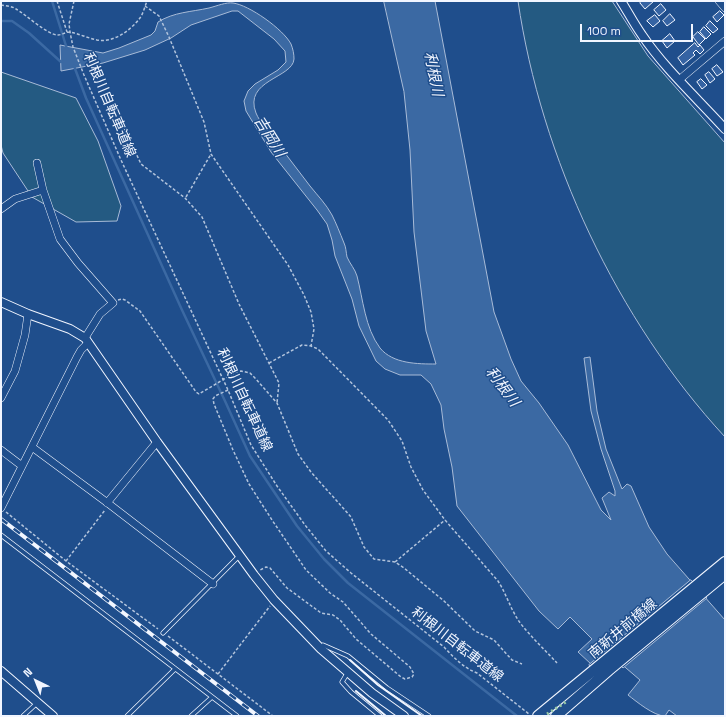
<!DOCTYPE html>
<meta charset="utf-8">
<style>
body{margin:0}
#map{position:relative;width:726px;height:717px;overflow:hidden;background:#1f4e8c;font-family:"Space Grotesk",sans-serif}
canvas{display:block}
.frame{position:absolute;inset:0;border:2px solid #f2f6ff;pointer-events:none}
.north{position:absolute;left:16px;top:661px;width:40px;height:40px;-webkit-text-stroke:3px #1f4e8c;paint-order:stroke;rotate:317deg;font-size:11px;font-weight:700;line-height:16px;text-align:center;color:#f2f6ff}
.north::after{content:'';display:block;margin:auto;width:14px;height:18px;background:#f2f6ff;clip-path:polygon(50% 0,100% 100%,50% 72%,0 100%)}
.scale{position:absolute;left:580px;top:24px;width:113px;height:18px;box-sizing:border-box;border:2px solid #f2f6ff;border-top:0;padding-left:5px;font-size:12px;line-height:14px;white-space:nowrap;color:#f2f6ff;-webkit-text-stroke:3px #1f4e8c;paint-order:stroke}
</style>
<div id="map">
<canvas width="726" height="717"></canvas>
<div class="frame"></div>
<div class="north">N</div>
<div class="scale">100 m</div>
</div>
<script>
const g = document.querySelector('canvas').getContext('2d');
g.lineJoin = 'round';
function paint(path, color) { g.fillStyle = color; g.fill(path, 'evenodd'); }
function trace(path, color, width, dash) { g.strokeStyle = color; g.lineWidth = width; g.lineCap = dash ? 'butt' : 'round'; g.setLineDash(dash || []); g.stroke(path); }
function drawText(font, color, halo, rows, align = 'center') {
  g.font = font + ' "Space Grotesk","Noto Sans JP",sans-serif'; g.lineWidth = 3; g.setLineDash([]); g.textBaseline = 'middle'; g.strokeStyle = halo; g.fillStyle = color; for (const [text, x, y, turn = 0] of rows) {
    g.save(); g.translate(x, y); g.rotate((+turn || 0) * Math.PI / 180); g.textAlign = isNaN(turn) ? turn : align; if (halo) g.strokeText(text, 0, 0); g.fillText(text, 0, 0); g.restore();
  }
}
const green = new Path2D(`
 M518,1H612L648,56L725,143V437C617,320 541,158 518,1Z
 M1,72L76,98L98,141L121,206L117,221L76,222L32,197L3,153L1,145Z`);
const water = new Path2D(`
 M384,1H435L494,312L511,359L521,381L539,403L568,445L601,510L611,520L602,498L609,492L615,496V491L601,449L591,411L584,358L590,357L597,411L606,449L622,489L627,484L631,486L649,527L667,554L725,620V716H677L669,710L665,716C654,716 637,702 628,695L640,680L619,662L591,664L578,652L592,639L570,617L558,629L539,611L457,506L452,467L444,429L441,405L431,384L421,375H400L385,369L376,361L359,326L352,299L335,256L332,240L327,224L317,210L271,152L246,111L244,101L248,91L255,84L278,70L286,62L285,51L274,39L238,11H232L191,25L171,38L145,50L103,63L61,71L60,45L103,53L119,48L151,35L155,31L158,22C174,12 191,12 209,8C217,6 226,2 233,3C249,5 283,29 291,44C293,49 294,54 294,59C293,78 243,80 256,113C260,123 269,131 275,140C287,155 298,171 310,186C318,196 326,204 332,215C336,223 340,233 344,243C346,247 346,252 347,257C350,264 355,269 357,276C363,299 365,328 380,348C393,364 418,364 436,364L426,331L414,232L410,150L404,92Z`);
const pier = new Path2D(`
 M691,580L707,598L623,668L619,664L604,678L589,665Z`);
const stream = new Path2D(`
 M52,1L67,49
 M1,21H12L29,33L61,62L63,61
 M74,66L86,98L182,310L225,401L250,456L297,526L324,559L348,583L517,716`);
const building = new Path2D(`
 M642,1H654L645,9L640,3Z
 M661,4L666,10L659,16L654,10Z
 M720,11L724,15L717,22L713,17Z
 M670,14L675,20L667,26L663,21Z
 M655,15L660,21L653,27L647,21Z
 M710,21L718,29L713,33L706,26Z
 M704,27L711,34L706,39L700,32Z
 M698,32L705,39L699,45L693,37Z
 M670,34L675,41L667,48L662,41Z
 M695,43L698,47L700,45L704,50L700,54L696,50L693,53L695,55L683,65L678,58Z
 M717,65L723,72L717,76L712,69Z
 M709,72L715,79L710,83L705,75Z
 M701,79L707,85L702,89L697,82Z`);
const path = new Path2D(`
 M57,1L67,32
 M74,1L69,24L70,32L73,47L84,75L121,160L228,390L251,445L277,486L305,525L326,551L351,573L444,647C454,658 464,668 477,673L529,714
 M1,5C6,6 12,6 16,9C25,14 49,36 58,35C62,35 65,32 70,32C79,34 88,38 97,40C113,43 130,31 140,18C143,14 145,6 147,1
 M145,6L159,16L169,37L204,122L211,154L288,265L304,295L311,312L314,329L311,346
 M120,119L141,164L185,198L202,217L239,304L279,383L277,403
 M186,197L211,154
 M118,300L122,299L125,300L140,311L196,392L199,394L236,372L241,371L250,373L256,379L277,403L298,454L311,472L351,517L364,547L374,559L395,562L404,568L444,601L475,631L494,640L512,660L522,664
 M269,363L302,345L311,346L318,349L388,420L402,441L411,467L423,490L445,520L498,581C507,595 511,611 521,624C532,638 545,650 557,663
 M228,390L215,396L213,399L214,404L233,450L249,484L272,520L306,570L330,593L343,602L371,634L410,667L414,674L412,677L405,679L401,677L356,639L340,620L333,615L321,613L317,610L287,588L270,568L266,567L260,570
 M6,512L66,561L158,629
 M66,561L105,510
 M395,562L445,520
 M168,636L273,716
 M218,674L270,606`);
const service = new Path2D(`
 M1,535L237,716
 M163,633L240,555
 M321,649L323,645L348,656L387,688L429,716
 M348,672L342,682L351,692L380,716
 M23,716L37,703
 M127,716L175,669
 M191,716L212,697`);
const minor = new Path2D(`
 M719,1L725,8
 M679,80L725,41
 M37,163L43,190L60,239L78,263L113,303L100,314L85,338
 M1,209L15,199L43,190
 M1,398L15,371L25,335L28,314
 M32,447L109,504L213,584
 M1,450L22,466
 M107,503L157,442
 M1,508L77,357L81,350L88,343`);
const tertiary = new Path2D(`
 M621,1C628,12 634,24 642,35C665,69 697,98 725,129
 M1,302L28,314L70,329L85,338L157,442L254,575L274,600L321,649L372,693L404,716
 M1,671L53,716`);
const secondary = new Path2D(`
 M538,716L725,562
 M556,716L609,670L725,574`);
const rail = new Path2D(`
 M1,519L258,716`);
const hedge = new Path2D(`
 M547,714L566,702`);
const wall = new Path2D(`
 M350,660L378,685L422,716
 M356,691L386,716`);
const streetNames = [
 ["利根川自転車道線",109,105,67],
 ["利根川自転車道線",244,400,65],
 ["南新井前橋線",623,629,-40],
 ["利根川自転車道線",457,645,38]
];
const waterNames = [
 ["利根川",433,74,79],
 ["吉岡川",269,137,58],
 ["利根川",502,387,53]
];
paint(green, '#245a82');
trace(green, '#a8bbd7', 1);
paint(water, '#3b69a3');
trace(water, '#a8bbd7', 1);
paint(pier, '#1f4e8c');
trace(pier, '#a8bbd7', 1);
trace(stream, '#3b69a3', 2.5);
paint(building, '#3563a3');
trace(building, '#f2f6ff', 1);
trace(service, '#f2f6ff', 5);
trace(minor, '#f2f6ff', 8);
trace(tertiary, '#f2f6ff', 10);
trace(secondary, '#f2f6ff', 12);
trace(path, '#b3c4dc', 1.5, [3, 2]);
trace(service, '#1f4e8c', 3.5);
trace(minor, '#1f4e8c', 7);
trace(tertiary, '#1f4e8c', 8);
trace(secondary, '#1f4e8c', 10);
trace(rail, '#f2f6ff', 4);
trace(rail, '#1f4e8c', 2.5, [8]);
trace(hedge, '#97c8a6', 3, [2, 3]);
trace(wall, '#f2f6ff', 2);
drawText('14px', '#f2f6ff', '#1f4e8c', streetNames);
drawText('italic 15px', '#f2f6ff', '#1f4e8c', waterNames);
</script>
